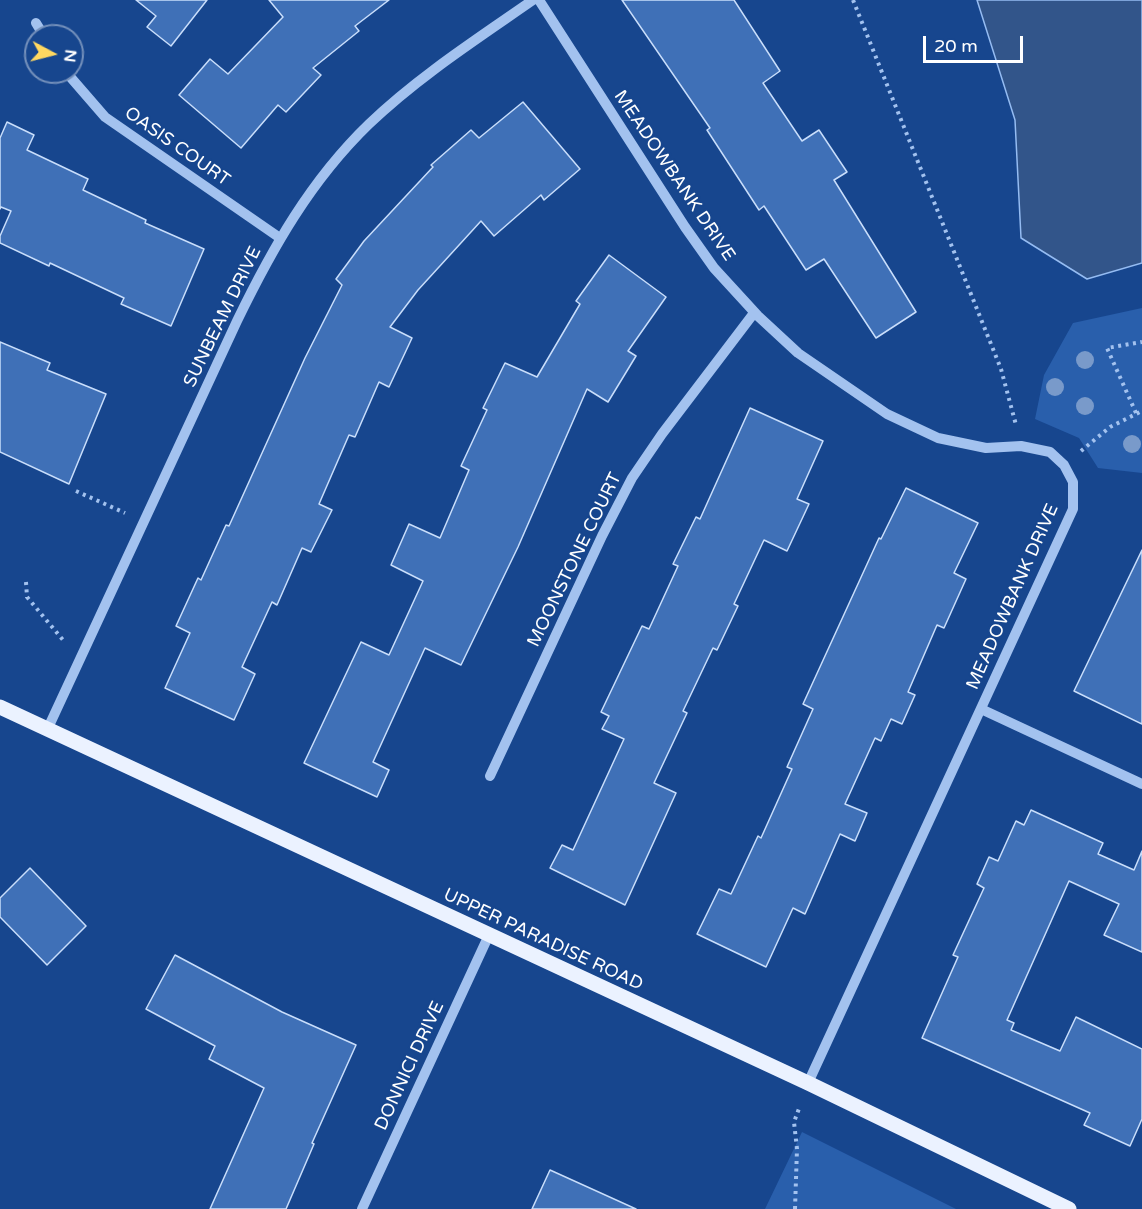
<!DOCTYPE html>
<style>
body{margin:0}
#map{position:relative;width:1142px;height:1209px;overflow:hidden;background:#17468e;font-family:"Varela Round",sans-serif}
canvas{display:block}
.north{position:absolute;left:24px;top:24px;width:60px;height:60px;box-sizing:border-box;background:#17468e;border:2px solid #7490bb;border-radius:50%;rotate:97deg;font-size:16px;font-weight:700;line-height:24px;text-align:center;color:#fff}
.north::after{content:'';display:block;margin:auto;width:21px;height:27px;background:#ffd861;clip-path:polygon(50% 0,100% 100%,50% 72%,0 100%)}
.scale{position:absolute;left:923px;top:36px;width:100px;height:27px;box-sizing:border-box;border:3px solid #fff;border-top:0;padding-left:8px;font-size:18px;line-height:21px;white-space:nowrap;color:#fff;-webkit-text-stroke:4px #17468e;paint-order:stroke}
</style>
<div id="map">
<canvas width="1142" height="1209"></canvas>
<div class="north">N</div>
<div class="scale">20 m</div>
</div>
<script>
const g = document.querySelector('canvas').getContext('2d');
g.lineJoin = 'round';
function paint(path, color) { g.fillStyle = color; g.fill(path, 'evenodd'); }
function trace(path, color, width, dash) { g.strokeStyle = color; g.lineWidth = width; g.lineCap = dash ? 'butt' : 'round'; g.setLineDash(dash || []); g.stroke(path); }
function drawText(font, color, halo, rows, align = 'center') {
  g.font = font + ' "Varela Round",sans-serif'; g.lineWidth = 4.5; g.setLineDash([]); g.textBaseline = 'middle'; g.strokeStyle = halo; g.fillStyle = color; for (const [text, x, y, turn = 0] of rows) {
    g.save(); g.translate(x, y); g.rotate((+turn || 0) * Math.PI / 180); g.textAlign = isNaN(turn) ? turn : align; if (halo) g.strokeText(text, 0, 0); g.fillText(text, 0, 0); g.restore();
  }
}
const green = new Path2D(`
 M1142,308V473L1098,468L1079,438L1035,419L1044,375L1073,323Z
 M802,1132L956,1209H765Z`);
const water = new Path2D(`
 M977,0H1142V263L1087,279L1021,238L1015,120Z`);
const building = new Path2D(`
 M136,0H207L171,46L147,27L156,16Z
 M269,0H389L355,26L359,31L313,68L321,75L286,112L278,105L241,148L179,95L210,59L228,74L283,17Z
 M622,0H734L780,71L763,83L802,141L819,130L847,172L834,180L916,312L876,338L824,259L806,270L764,206L759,210L707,130L710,128Z
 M523,102L580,169L544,200L541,195L494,236L481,221L418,290L390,327L412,338L389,387L379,382L355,437L349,435L319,504L332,510L311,552L302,548L277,605L272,602L242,667L255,674L234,720L165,688L190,633L176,626L198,578L201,580L226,525L229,526L305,358L342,285L336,279L364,241L433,167L431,165L471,130L479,138Z
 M7,122L34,135L27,150L88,179L83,190L146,220L145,223L204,249L171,326L121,304L124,298L50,263L49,266L0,243V236L11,211L1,207L0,209V138Z
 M609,255L666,297L628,351L636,356L608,402L587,389L518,547L461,665L425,648L373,762L389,770L377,797L304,763L361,642L389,655L423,581L391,565L409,524L440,538L469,470L461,466L487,410L483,408L505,363L537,377L580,304L576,301Z
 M0,342L50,363L47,370L106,394L69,484L0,452Z
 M750,408L823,441L797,499L809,504L787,551L764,540L734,604L738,606L717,650L713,648L683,711L687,713L654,783L676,793L625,905L550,868L562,845L573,850L624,739L602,729L609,716L601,712L642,626L649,629L678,566L673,564L696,517L700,519Z
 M906,488L978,523L954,573L966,579L944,628L937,625L908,692L915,695L902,724L891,719L881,741L875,738L845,804L867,813L855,841L840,834L805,914L793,908L766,967L697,934L719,889L731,894L758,836L761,838L792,769L787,767L813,709L803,704L879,538L881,539Z
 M1142,550V724L1074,691Z
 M1031,810L1103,843L1098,854L1134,870L1142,851V952L1104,935L1119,904L1069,881L1007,1020L1014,1023L1011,1030L1060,1051L1076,1017L1142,1049V1119L1130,1146L1084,1125L1090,1113L922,1038L958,957L953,955L984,888L977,884L989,857L998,861L1016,821L1024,825Z
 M30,868L86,926L47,965L0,917V898Z
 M175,955L282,1012L356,1045L312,1143L314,1144L286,1209H210L264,1088L209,1059L215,1046L146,1009Z
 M550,1170L636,1209H532Z`);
const path = new Path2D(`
 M853,0L1001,369L1016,425
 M1136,413L1107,348L1142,342
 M1081,451L1110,427L1142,411
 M76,491L125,513
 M26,582L27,597L63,640
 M795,1209L797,1149L794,1122L800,1106`);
const minor = new Path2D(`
 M539,0L685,227L714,268L758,316L798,353L887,414L938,438L986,448L1021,446L1050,452L1064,465L1073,482V509L808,1083
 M36,23L44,36
 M66,72L105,117L280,238
 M981,709L1142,784
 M48,728L237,321C272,249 310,181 369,124C418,77 477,39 533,0
 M490,776L602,536L632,478L662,434L754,313
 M362,1209L488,937`);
const major = new Path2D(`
 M0,707L808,1083L1069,1209`);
const trees = [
 [1085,360],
 [1055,387],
 [1085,406],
 [1132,444]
];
const streetNames = [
 ["OASIS COURT",177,147,35],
 ["MEADOWBANK DRIVE",674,176,56],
 ["SUNBEAM DRIVE",223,317,-64],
 ["MOONSTONE COURT",575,560,-64],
 ["MEADOWBANK DRIVE",1013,597,-66],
 ["UPPER PARADISE ROAD",543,940,25],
 ["DONNICI DRIVE",410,1066,-65]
];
paint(green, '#295fac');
paint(water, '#32558a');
trace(water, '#95bcf2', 1.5);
paint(building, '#3f70b7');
trace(building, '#c9defb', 1.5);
trace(path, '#a3c2ef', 4, [3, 4.5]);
trace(minor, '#a3c2ef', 10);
trace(major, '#ebf2ff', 15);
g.fillStyle = '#799aca';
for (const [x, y] of trees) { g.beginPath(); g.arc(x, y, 9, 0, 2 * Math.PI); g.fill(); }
drawText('18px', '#fff', '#17468e', streetNames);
</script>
